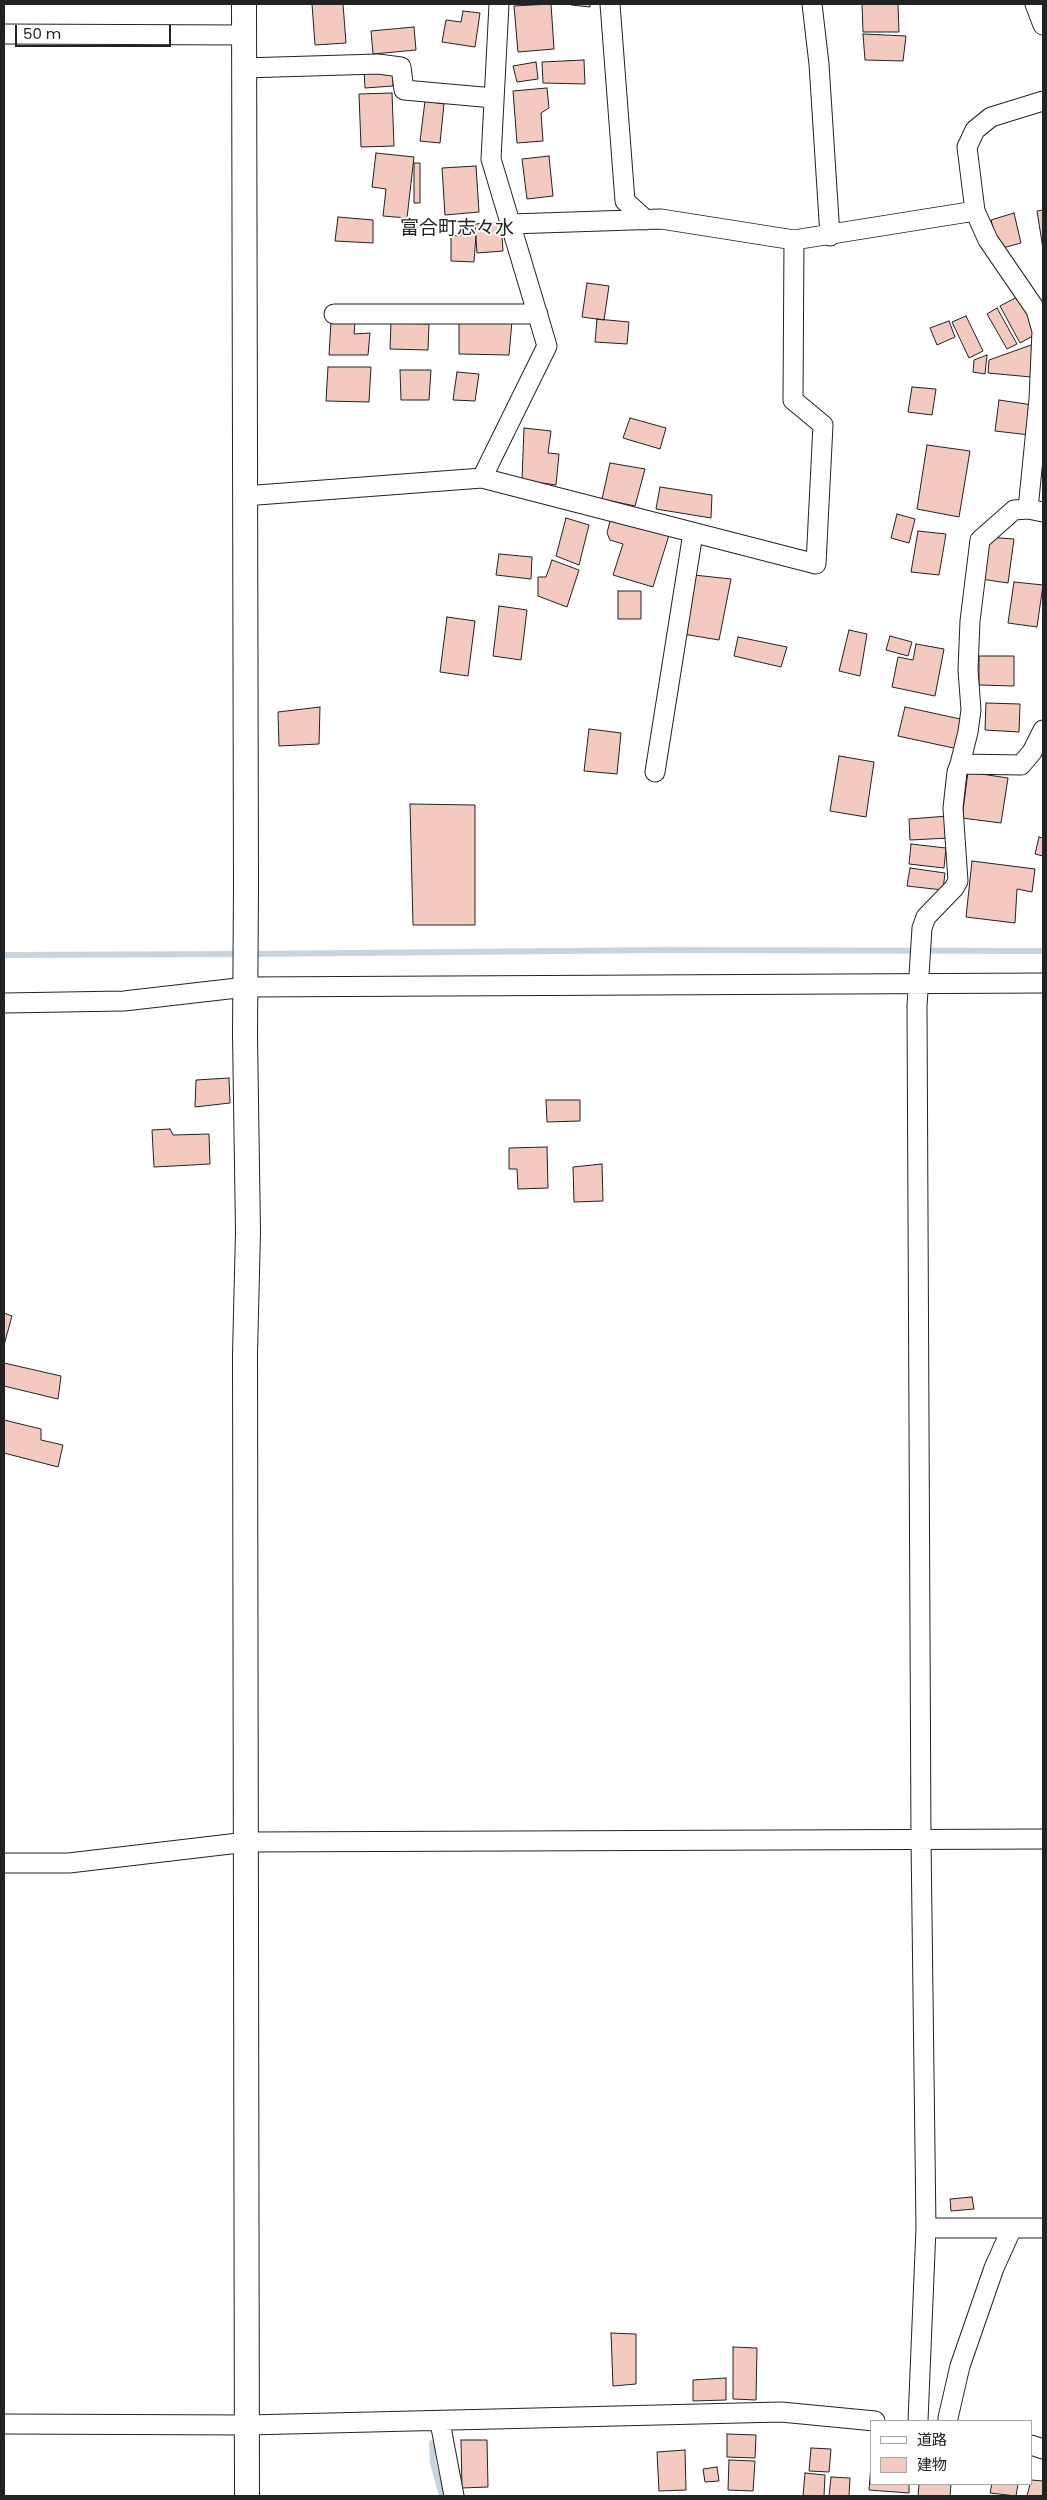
<!DOCTYPE html>
<meta charset="utf-8">
<style>
body{margin:0}
#map{position:relative;width:1047px;height:2500px;overflow:hidden;background:#fff;font-family:Poppins,"Noto Sans JP",sans-serif}
canvas{display:block}
.frame{position:absolute;inset:0;border:5px solid #222;pointer-events:none}
.legend{position:absolute;left:870px;top:2420px;width:162px;height:65px;box-sizing:border-box;background:#fff;border:1px solid #a7a7a7;margin:0;padding:6px 9px;list-style:none;font-size:15px;color:#222}
.legend li{display:flex;align-items:center;gap:10px;height:25px}
.legend b{width:25px;border:1px solid #a7a7a7}
.scale{position:absolute;left:15px;top:25px;width:156px;height:22px;box-sizing:border-box;border:2px solid #222;border-top:0;padding-left:6px;font-size:15px;line-height:18px;white-space:nowrap;color:#222;-webkit-text-stroke:4px #fff;paint-order:stroke}
</style>
<div id="map">
<canvas width="1047" height="2500"></canvas>
<div class="frame"></div>
<ul class="legend">
<li><b style="height:6px;background:#fff"></b>道路</li>
<li><b style="height:14px;background:#f3c9c0"></b>建物</li>
</ul>
<div class="scale">50 m</div>
</div>
<script>
const ctx = document.querySelector('canvas').getContext('2d');
ctx.lineJoin = 'round';
const shape = rows => new Path2D(rows.map(r => 'M' + r).join(''));
function trace(path, color, width, dash) { ctx.strokeStyle = color; ctx.lineWidth = width; ctx.lineCap = dash ? 'butt' : 'round'; ctx.setLineDash(dash || []); ctx.stroke(path); }
function paint(path, color) { ctx.fillStyle = color; ctx.fill(path, 'evenodd'); }
function write(font, color, halo, rows, align = 'center') {
  ctx.font = font + ' Poppins,"Noto Sans JP",sans-serif'; ctx.lineWidth = 4; ctx.setLineDash([]); ctx.textBaseline = 'middle'; ctx.strokeStyle = halo; ctx.fillStyle = color; for (const [text, x, y, turn = 0] of rows) {
    ctx.save(); ctx.translate(x, y); ctx.rotate((+turn || 0) * Math.PI / 180); ctx.textAlign = isNaN(turn) ? turn : align; if (halo) ctx.strokeText(text, 0, 0); ctx.fillText(text, 0, 0); ctx.restore();
  }
}
const stream = shape([
 [250,954,662,950,1043,951],
 [4,955,240,954],
 [432,2443,433,2463,442,2496]
]);
const building = shape([
 [312,4,343,4,346,43,315,45,312,4],
 [551,4,554,49,518,52,514,6,551,4],
 [571,4,590,4,590,7,571,5,571,4],
 [862,4,898,4,899,32,863,32,862,4],
 [463,11,480,13,475,47,442,42,446,20,461,22,463,11],
 [414,27,416,50,373,54,371,31,414,27],
 [863,34,906,36,903,61,865,60,863,34],
 [584,60,585,84,543,83,542,62,584,60],
 [536,62,538,79,517,82,513,66,536,62],
 [393,69,393,86,365,88,364,70,393,69],
 [547,88,549,108,541,113,543,141,517,143,513,91,547,88],
 [392,93,394,146,361,147,359,94,392,93],
 [425,101,444,104,440,143,420,141,425,101],
 [376,153,414,157,407,218,383,216,386,189,372,187,376,153],
 [549,156,553,196,527,199,522,159,549,156],
 [414,163,420,163,420,203,414,203,414,163],
 [476,166,479,212,445,215,442,168,476,166],
 [1043,210,1043,249,1037,211,1043,210],
 [1014,213,1021,243,999,249,991,220,1014,213],
 [338,217,373,220,373,243,335,241,338,217],
 [501,222,503,251,477,253,475,224,501,222],
 [476,235,474,262,451,261,451,236,476,235],
 [587,283,609,286,604,320,582,317,587,283],
 [1021,295,1040,332,1020,343,1000,306,1021,295],
 [997,308,1017,344,1007,349,987,314,997,308],
 [966,316,983,351,969,358,952,322,966,316],
 [597,319,629,322,627,344,595,342,597,319],
 [459,321,512,321,509,355,459,354,459,321],
 [949,321,955,337,937,345,930,328,949,321],
 [331,322,355,322,354,334,370,333,368,355,329,355,331,322],
 [391,323,429,324,428,350,390,349,391,323],
 [1034,344,1031,377,988,373,989,360,1034,344],
 [987,355,985,374,973,372,974,360,987,355],
 [328,367,371,367,369,402,326,401,328,367],
 [400,370,431,370,429,400,401,400,400,370],
 [457,372,479,374,475,401,453,400,457,372],
 [912,387,936,389,932,415,908,412,912,387],
 [999,400,1033,405,1030,435,995,431,999,400],
 [630,418,666,428,660,449,623,438,630,418],
 [524,428,551,431,548,453,559,454,556,485,522,480,524,428],
 [927,445,970,451,959,517,917,509,927,445],
 [610,463,645,469,635,506,602,499,610,463],
 [660,487,712,495,711,518,656,509,660,487],
 [897,514,915,519,909,543,891,538,897,514],
 [611,517,669,535,653,587,613,575,623,544,610,540,607,533,611,517],
 [566,518,589,525,579,565,556,556,566,518],
 [918,531,946,534,939,575,911,572,918,531],
 [987,537,1014,539,1008,583,981,579,987,537],
 [499,554,532,557,531,579,496,575,499,554],
 [552,560,579,570,567,607,538,596,538,577,546,577,552,560],
 [694,575,731,579,719,640,683,634,694,575],
 [1014,582,1043,585,1037,627,1008,623,1014,582],
 [618,591,641,591,641,619,618,619,618,591],
 [499,606,527,610,521,660,493,656,499,606],
 [447,617,475,621,468,676,440,672,447,617],
 [849,630,867,634,860,676,839,671,849,630],
 [890,636,912,642,908,656,886,650,890,636],
 [738,637,787,647,781,667,734,656,738,637],
 [916,644,944,649,935,696,892,687,898,657,913,660,916,644],
 [979,656,1014,656,1014,686,979,685,979,656],
 [986,703,1020,704,1019,732,985,730,986,703],
 [320,707,319,744,279,746,278,712,320,707],
 [905,707,965,720,958,749,898,736,905,707],
 [589,729,621,733,617,774,584,771,589,729],
 [839,756,874,762,866,817,830,811,839,756],
 [968,772,1008,778,1001,823,962,818,968,772],
 [410,804,475,805,475,925,413,925,410,804],
 [948,816,949,838,910,840,909,819,948,816],
 [1039,837,1043,838,1043,856,1035,854,1039,837],
 [911,844,946,848,944,868,909,864,911,844],
 [972,861,1035,869,1032,892,1017,889,1015,923,966,917,972,861],
 [910,868,945,873,943,890,907,886,910,868],
 [229,1078,230,1103,195,1107,196,1080,229,1078],
 [546,1100,580,1100,580,1121,547,1122,546,1100],
 [170,1129,173,1135,209,1134,210,1164,154,1167,152,1130,170,1129],
 [547,1147,548,1188,518,1189,517,1169,509,1169,509,1148,547,1147],
 [602,1164,603,1201,574,1202,573,1167,602,1164],
 [4,1313,12,1316,4,1345,4,1313],
 [4,1363,61,1376,58,1399,4,1386,4,1363],
 [4,1420,41,1429,41,1440,63,1445,58,1467,4,1453,4,1420],
 [972,2197,974,2209,951,2211,950,2199,972,2197],
 [611,2333,636,2334,636,2384,613,2386,611,2333],
 [733,2347,757,2348,756,2400,733,2399,733,2347],
 [726,2378,726,2400,693,2401,693,2380,726,2378],
 [727,2434,756,2435,755,2458,727,2457,727,2434],
 [461,2440,487,2440,488,2487,462,2488,461,2440],
 [811,2448,831,2449,829,2472,809,2471,811,2448],
 [685,2450,686,2490,659,2491,657,2452,685,2450],
 [729,2460,755,2461,753,2491,728,2490,729,2460],
 [871,2465,871,2484,909,2484,909,2493,869,2490,871,2465],
 [717,2467,719,2481,705,2482,703,2469,717,2467],
 [805,2473,825,2475,824,2496,803,2496,805,2473],
 [831,2477,850,2478,849,2496,829,2496,831,2477],
 [1031,2480,1043,2481,1043,2496,1027,2496,1031,2480],
 [919,2484,951,2484,950,2496,918,2496,919,2484],
 [992,2484,1018,2484,1016,2496,990,2493,992,2484]
]);
const minor = shape([
 [610,4,625,201,646,220],
 [812,4,819,64,830,236],
 [1035,4,1043,25],
 [4,34,243,35],
 [243,68,378,64,401,67,404,90,494,98],
 [511,224,661,219,794,240,975,211],
 [334,314,538,314],
 [482,478,547,346,491,159,499,4],
 [244,496,482,478,816,564,823,425,793,400,794,240],
 [1028,509,1039,399,1042,331,1036,310,988,240,975,211,967,147,975,130,991,117,1043,101],
 [960,764,968,732,971,710,968,670,970,621,980,540,1014,510,1028,509,1043,512],
 [655,772,693,533],
 [4,1003,124,1001,246,987,1043,983],
 [4,1863,69,1863,247,1842,1043,1839],
 [926,2228,1012,2228],
 [948,2418,960,2366,994,2268,1012,2228,1043,2228],
 [918,2421,926,2228,921,1839,917,1006,922,928,926,917,954,888,958,881,953,808,957,772,960,764,1021,765,1032,752,1043,730],
 [440,2422,454,2496],
 [4,2424,248,2425,781,2412,875,2421],
 [1031,2445,1043,2449]
]);
const tertiary = shape([
 [244,4,246,885,245,1035,248,1232,245,1354,247,2496]
]);
const quarterNames = [
 ["富合町志々水",457,229]
];
trace(stream, '#c7d3dd', 6);
paint(building, '#f3c9c0');
trace(building, '#222', 1);
trace(minor, '#222', 21);
trace(tertiary, '#222', 26);
trace(minor, '#fff', 19);
trace(tertiary, '#fff', 24);
write('19px', '#222', '#fff', quarterNames);
</script>
